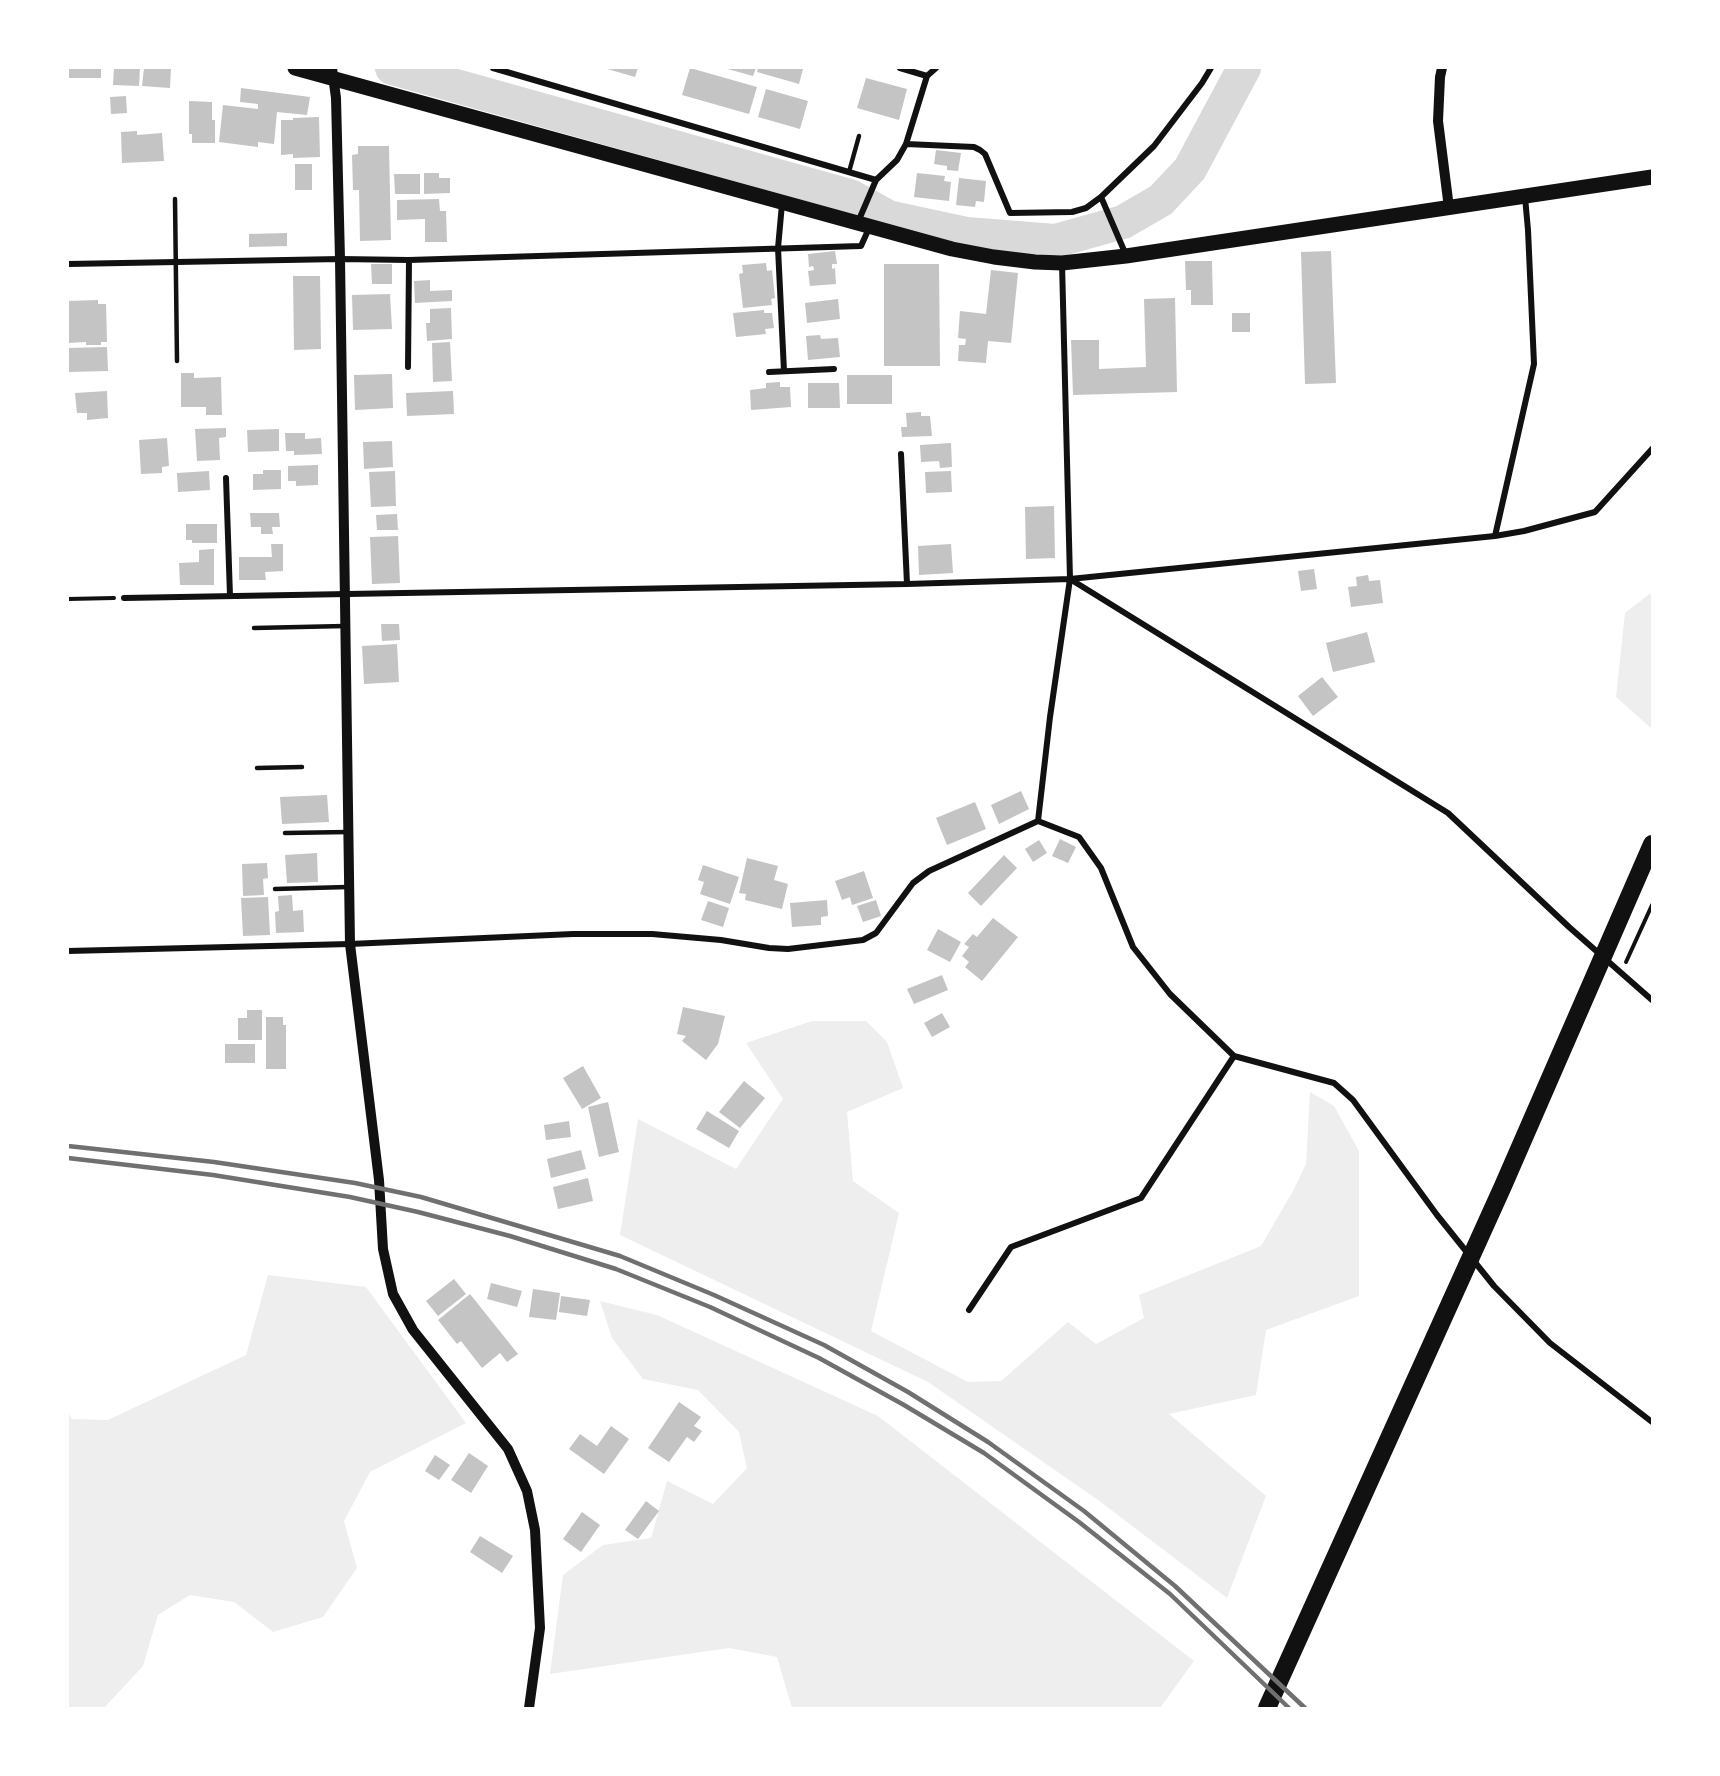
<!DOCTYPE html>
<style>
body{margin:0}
#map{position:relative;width:1720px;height:1776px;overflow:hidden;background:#fff;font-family:Bitter,serif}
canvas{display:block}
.frame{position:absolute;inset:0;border:69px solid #fff;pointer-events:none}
</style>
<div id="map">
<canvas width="1720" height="1776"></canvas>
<div class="frame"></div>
</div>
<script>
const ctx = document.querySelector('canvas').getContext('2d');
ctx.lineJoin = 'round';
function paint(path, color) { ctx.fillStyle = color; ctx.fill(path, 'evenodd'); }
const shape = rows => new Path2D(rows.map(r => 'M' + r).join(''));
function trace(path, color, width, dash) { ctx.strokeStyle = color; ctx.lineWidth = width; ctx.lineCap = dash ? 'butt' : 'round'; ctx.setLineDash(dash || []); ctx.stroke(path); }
const green = shape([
 [1652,592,1652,729,1616,697,1625,613],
 [812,1021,866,1021,887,1042,903,1088,847,1112,853,1181,899,1213,871,1331,968,1382,1001,1381,1068,1322,1096,1344,1144,1318,1139,1295,1261,1246,1293,1191,1306,1164,1310,1092,1334,1106,1359,1151,1359,1296,1266,1330,1256,1395,1169,1414,1266,1496,1227,1598,1098,1500,928,1382,620,1235,638,1119,736,1169,783,1099,746,1043],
 [268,1275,366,1287,466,1423,370,1472,344,1521,357,1568,323,1617,273,1632,234,1602,190,1595,158,1615,143,1666,104,1708,68,1708,68,1412,72,1419,108,1420,246,1355],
 [600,1301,657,1315,878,1416,1194,1661,1160,1708,792,1708,777,1657,729,1648,550,1674,563,1575,603,1545,651,1538,667,1481,713,1504,747,1468,739,1432,698,1390,643,1379,612,1338]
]);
const river = shape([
 [392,68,850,196,888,217,967,234,1055,241,1123,222,1161,200,1190,169,1244,68]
]);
const building = shape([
 [68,68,101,68,101,78,68,78],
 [114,68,140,68,139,86,113,85],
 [144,68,171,68,170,88,142,86],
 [604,68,638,68,635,77],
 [690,68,757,87,749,114,682,95],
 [724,68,756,68,753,76],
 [758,68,799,68,803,69,799,84,757,72],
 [866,78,907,89,899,120,857,108],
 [241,88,310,97,307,115,277,112,274,144,258,142,258,147,219,142,223,105,258,109,258,104,240,102],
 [766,89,808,101,800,129,758,117],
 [126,96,127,113,111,114,110,97],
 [189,101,212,102,212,120,215,120,215,143,192,143,192,134,189,134],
 [319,117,320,157,293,158,293,154,281,155,281,120,293,120,293,118],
 [137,131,137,135,162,133,164,161,122,163,121,132],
 [358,146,389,146,391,240,360,241,359,190,353,190,352,155,358,154],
 [936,150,961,153,958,171,947,170,947,166,934,164],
 [295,164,312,164,312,190,295,190],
 [424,173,439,173,439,178,450,178,450,193,424,194],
 [917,173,945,176,944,181,951,182,949,201,914,197],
 [394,174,420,174,420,194,395,194],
 [959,178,986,181,984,202,976,201,975,207,956,205],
 [439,199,440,211,446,211,447,242,425,242,425,219,397,220,397,200],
 [287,233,287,246,249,247,249,234],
 [835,251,837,264,832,264,832,269,835,268,836,284,810,286,808,271,814,270,813,266,809,267,808,254],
 [1331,251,1336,383,1305,384,1301,252],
 [1185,261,1212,261,1213,305,1191,305,1191,290,1186,290],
 [766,263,767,271,772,270,775,298,771,299,772,305,743,308,739,274,743,273,742,265],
 [371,264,392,264,392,284,372,284],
 [884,264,939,264,940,366,884,366],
 [991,270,1018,273,1011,343,988,341,986,363,958,361,959,345,965,345,966,339,958,338,960,311,986,314],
 [293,276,320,276,321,349,294,350],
 [430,280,430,291,452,290,452,301,415,303,414,281],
 [390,294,392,329,353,330,352,295],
 [1175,298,1177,392,1073,395,1071,340,1099,340,1099,369,1146,367,1144,299],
 [838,299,840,319,807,323,805,303],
 [98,300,98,304,106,304,107,342,101,342,101,345,86,345,86,342,68,343,68,301],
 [451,308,452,339,427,341,426,323,430,323,430,309],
 [764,310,764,313,772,313,774,328,765,329,766,334,736,337,733,313],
 [1232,313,1250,313,1250,332,1232,332],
 [820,335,821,339,838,338,840,357,808,360,806,336],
 [450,342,452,381,433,382,432,343],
 [107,347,108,371,69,372,68,348],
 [181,373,194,373,194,378,221,377,222,415,206,415,206,407,181,407],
 [392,374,393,408,355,410,354,375],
 [847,375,892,375,892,404,847,404],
 [780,382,780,387,790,387,791,407,751,410,750,390,766,388,766,383],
 [808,383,839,383,840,408,808,408],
 [107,391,108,418,87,420,87,413,77,413,75,393],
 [453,391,454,414,407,416,406,393],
 [921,412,921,416,930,416,932,436,902,437,901,427,907,427,906,413],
 [226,428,226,437,219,438,220,460,197,461,195,429],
 [279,429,279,451,248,452,247,430],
 [285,433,305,433,305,439,321,438,322,454,294,455,294,451,286,451],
 [167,438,169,466,162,467,162,473,141,474,139,440],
 [392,441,393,467,364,469,363,442],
 [951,443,952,467,940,468,939,461,921,462,920,445],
 [318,465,318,485,296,486,296,481,288,481,288,466],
 [263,470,281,470,281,489,253,490,253,474,263,474],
 [209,471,210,490,178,492,177,473],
 [395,471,396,506,371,507,369,472],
 [951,471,952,492,926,493,925,472],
 [1054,506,1055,558,1026,559,1025,507],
 [250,513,279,513,280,527,272,527,273,534,261,534,261,527,251,527],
 [397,514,398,530,377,530,376,515],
 [186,524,217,524,217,543,192,543,192,540,186,540],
 [398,536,400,583,372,584,370,537],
 [271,544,283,544,283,571,265,572,266,580,239,580,239,557,272,557],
 [951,544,953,573,919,575,918,546],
 [214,549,214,585,180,585,179,563,199,562,199,550],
 [1314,569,1317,589,1301,591,1298,571],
 [1368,575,1369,581,1380,580,1383,603,1351,607,1348,587,1357,586,1356,577],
 [381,624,399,624,400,640,382,641],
 [1367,632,1375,662,1333,672,1326,643],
 [397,644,399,682,364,684,362,646],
 [1322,677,1338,697,1313,716,1298,696],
 [1021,791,1029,809,999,824,991,805],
 [327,795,329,822,282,824,280,797],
 [975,802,986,829,947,845,936,818],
 [1060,839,1076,847,1068,863,1052,856],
 [1039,840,1047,853,1033,862,1025,849],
 [317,853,318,882,287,883,285,855],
 [1004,855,1017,868,981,906,968,893],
 [747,858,778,866,774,880,788,884,782,909,745,900,746,894,739,893],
 [267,863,268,878,263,879,264,895,243,896,242,864],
 [703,865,739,877,730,904,700,894,704,882,698,880],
 [864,871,873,898,852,905,850,897,842,900,835,881],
 [292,895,293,911,303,910,304,932,276,933,275,912,279,911,278,896],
 [268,897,270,935,243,936,241,898],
 [827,900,828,916,821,917,821,925,792,927,790,903],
 [876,900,881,916,863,922,857,906],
 [708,901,729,908,723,927,701,920],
 [993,918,1018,937,982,981,965,967,969,962,962,956,969,947,964,944,973,934,977,937],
 [938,929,961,942,950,962,927,950],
 [942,975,948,990,914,1004,907,989],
 [683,1007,725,1016,718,1044,706,1060,682,1041,686,1036,677,1034],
 [247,1010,262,1010,262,1040,238,1040,238,1018,247,1018],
 [942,1013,950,1027,932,1037,924,1023],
 [266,1017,283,1017,283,1025,286,1025,286,1069,266,1069],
 [225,1044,255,1044,255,1063,225,1063],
 [583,1066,601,1098,582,1109,563,1078],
 [744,1081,765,1098,740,1128,719,1112],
 [608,1102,619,1152,599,1157,588,1107],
 [707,1111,739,1131,729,1148,696,1129],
 [569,1121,571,1137,546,1140,544,1125],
 [581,1150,586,1169,551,1178,547,1159],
 [588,1178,593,1201,558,1209,553,1187],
 [454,1279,466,1294,438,1316,426,1301],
 [491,1283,522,1291,517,1307,487,1299],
 [533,1289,560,1293,556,1320,529,1317],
 [470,1294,518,1354,507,1362,500,1353,482,1368,461,1341,457,1344,438,1320],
 [561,1296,590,1300,587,1316,559,1312],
 [679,1402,701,1417,694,1426,702,1431,694,1442,687,1437,669,1462,648,1448],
 [611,1426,629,1439,604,1474,569,1449,580,1434,597,1446],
 [469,1453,488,1466,471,1493,451,1480],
 [435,1455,450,1465,439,1480,425,1471],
 [646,1501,659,1511,638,1539,625,1530],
 [582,1512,600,1525,581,1552,563,1539],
 [480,1536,513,1556,502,1573,470,1552]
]);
const path = shape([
 [68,599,114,598],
 [1626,962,1652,905]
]);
const service = shape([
 [849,172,859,136],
 [175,199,177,361],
 [254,628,345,626],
 [257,768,302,767],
 [285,833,348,832],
 [275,889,347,887]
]);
const minor = shape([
 [493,68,876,180],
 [900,68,927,76],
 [906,144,974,147,980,150,985,154,1010,213,1072,212,1086,208,1101,197,1154,146,1202,83,1211,68],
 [1101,197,1126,255],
 [782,204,778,248,784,371],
 [858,222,876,180,897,160,906,144,927,76,936,68],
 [68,264,340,259,409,260,861,246,870,226],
 [408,367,409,260],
 [769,372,834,369],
 [901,454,907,584],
 [226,478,230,596],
 [1495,536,1534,364,1528,230,1525,197],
 [1070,579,1448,813,1569,927,1652,1000],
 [124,598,907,584,1070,579,1495,536,1524,531,1595,512,1652,449],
 [1038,821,1050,717,1070,579,1062,263],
 [68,951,350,944,573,934,652,934,721,940,769,948,788,949,863,940,876,933,913,883,929,871,1038,821,1079,837,1101,868,1133,947,1170,994,1234,1056,1334,1083,1353,1100,1437,1215,1494,1286,1550,1343,1652,1422],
 [969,1310,1011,1247,1141,1198,1234,1056]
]);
const tertiary = shape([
 [332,68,336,98,340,259,350,944,379,1180,383,1249,393,1294,413,1330,508,1449,527,1491,535,1530,540,1628,529,1708],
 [1442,68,1440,77,1438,121,1449,208]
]);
const primary = shape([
 [295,68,952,249,994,257,1035,262,1062,263,1126,256,1652,177]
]);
const motorway = shape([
 [1267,1708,1503,1186,1652,844]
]);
const rail = shape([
 [68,1146,214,1162,355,1183,421,1197,620,1256,714,1295,824,1345,908,1392,988,1442,1084,1511,1175,1586,1305,1708],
 [68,1158,213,1175,350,1197,418,1212,510,1236,616,1269,710,1307,819,1358,904,1405,984,1453,1079,1522,1170,1594,1289,1708]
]);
paint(green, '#eee');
trace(river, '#d9d9d9', 34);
paint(building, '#c4c4c4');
trace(path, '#111', 4);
trace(service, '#111', 4.5);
trace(minor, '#111', 6);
trace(tertiary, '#111', 10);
trace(primary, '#111', 15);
trace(motorway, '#111', 18);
trace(rail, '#707070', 4.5);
</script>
